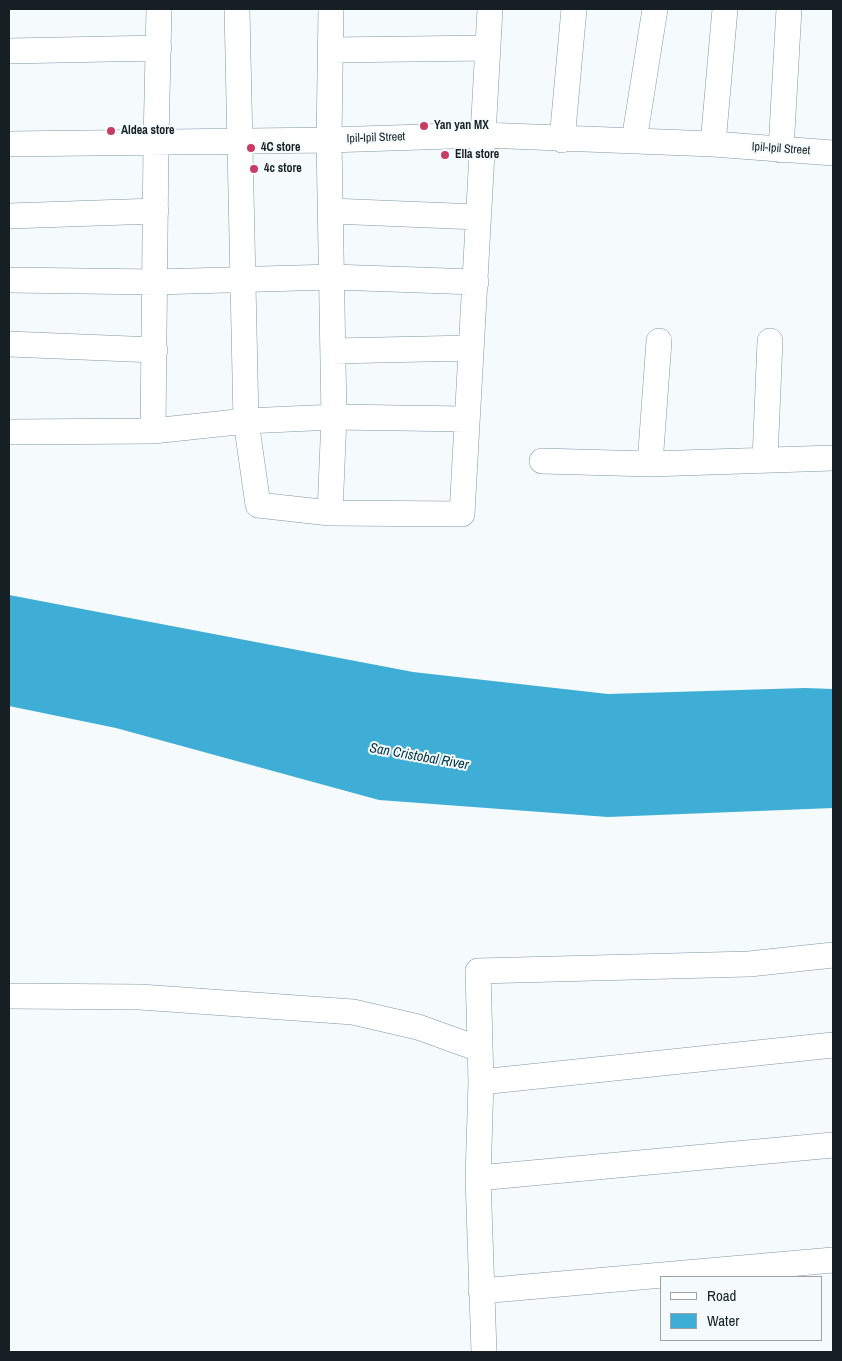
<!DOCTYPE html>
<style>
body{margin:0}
#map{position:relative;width:842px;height:1361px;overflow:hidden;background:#f5fafc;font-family:"Archivo Narrow",sans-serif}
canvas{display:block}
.frame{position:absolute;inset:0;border:10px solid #162024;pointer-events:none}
.legend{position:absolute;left:660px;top:1276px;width:162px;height:65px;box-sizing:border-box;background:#f5fafc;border:1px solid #9ca3a6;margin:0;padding:6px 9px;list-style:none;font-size:15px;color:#162024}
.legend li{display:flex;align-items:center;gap:10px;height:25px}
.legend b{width:25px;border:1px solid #9ca3a6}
</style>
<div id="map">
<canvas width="842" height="1361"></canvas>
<div class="frame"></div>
<ul class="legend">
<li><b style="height:6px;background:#fff"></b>Road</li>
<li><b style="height:14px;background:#3eaed6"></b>Water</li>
</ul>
</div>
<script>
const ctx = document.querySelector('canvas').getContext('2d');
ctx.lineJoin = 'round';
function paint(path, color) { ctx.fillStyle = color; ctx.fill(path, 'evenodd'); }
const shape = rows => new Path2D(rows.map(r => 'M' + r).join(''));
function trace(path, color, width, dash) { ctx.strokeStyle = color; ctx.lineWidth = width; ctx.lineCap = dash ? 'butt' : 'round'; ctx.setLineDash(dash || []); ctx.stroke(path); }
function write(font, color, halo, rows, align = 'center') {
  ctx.font = font + ' "Archivo Narrow",sans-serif'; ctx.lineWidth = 4; ctx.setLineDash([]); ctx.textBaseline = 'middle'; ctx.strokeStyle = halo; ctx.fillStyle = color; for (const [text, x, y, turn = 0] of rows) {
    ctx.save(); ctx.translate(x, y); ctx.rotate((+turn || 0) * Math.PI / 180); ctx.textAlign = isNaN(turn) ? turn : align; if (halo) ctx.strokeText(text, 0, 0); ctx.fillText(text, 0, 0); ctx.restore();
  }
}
const water = shape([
 [9,595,413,672,608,694,805,688,833,689,833,808,608,817,379,800,116,728,9,706]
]);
const minor = shape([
 [237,9,246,421,258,505,330,513,462,514,490,9],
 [332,50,488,48],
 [9,51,159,48],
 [562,140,574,9],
 [634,141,655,9],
 [9,144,329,140,483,135,713,144,833,153],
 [713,144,725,9],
 [781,150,789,9],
 [331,211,478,217],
 [9,216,156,211],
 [9,280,155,282,333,277,476,282],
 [9,344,155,350],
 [334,351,470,348],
 [153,431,156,142,159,9],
 [9,432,153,431,246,421,334,417,466,419],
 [765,460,770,341],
 [542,461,650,464,833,458],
 [650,464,659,341],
 [330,513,334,417,329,140,331,9],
 [9,996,140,997,353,1012,418,1027,479,1049],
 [481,1082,833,1045],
 [478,1178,833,1145],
 [481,1291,833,1260],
 [484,1352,478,1178,481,1082,478,971,749,964,833,955]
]);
const markers = [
 [424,126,5,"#ca3b63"],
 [111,131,5,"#ca3b63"],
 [251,148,5,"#ca3b63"],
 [445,155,5,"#ca3b63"],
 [254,169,5,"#ca3b63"]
];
const poiNames = [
 ["Yan yan MX",434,126],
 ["Aldea store",121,131],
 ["4C store",261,148],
 ["Ella store",455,155],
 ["4c store",264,169]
];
const streetNames = [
 ["Ipil-Ipil Street",376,138,-2],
 ["Ipil-Ipil Street",781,149,4]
];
const waterNames = [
 ["San Cristobal River",419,757,10]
];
paint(water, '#3eaed6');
trace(minor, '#7f98a4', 26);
trace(minor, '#fff', 25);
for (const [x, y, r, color] of markers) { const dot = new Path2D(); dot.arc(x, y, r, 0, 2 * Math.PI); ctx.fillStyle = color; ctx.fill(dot); trace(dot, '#f5fafc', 2); }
write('bold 12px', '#162024', '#f5fafc', poiNames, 'left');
write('12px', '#162024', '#f5fafc', streetNames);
write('italic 14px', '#003444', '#f5fafc', waterNames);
</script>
